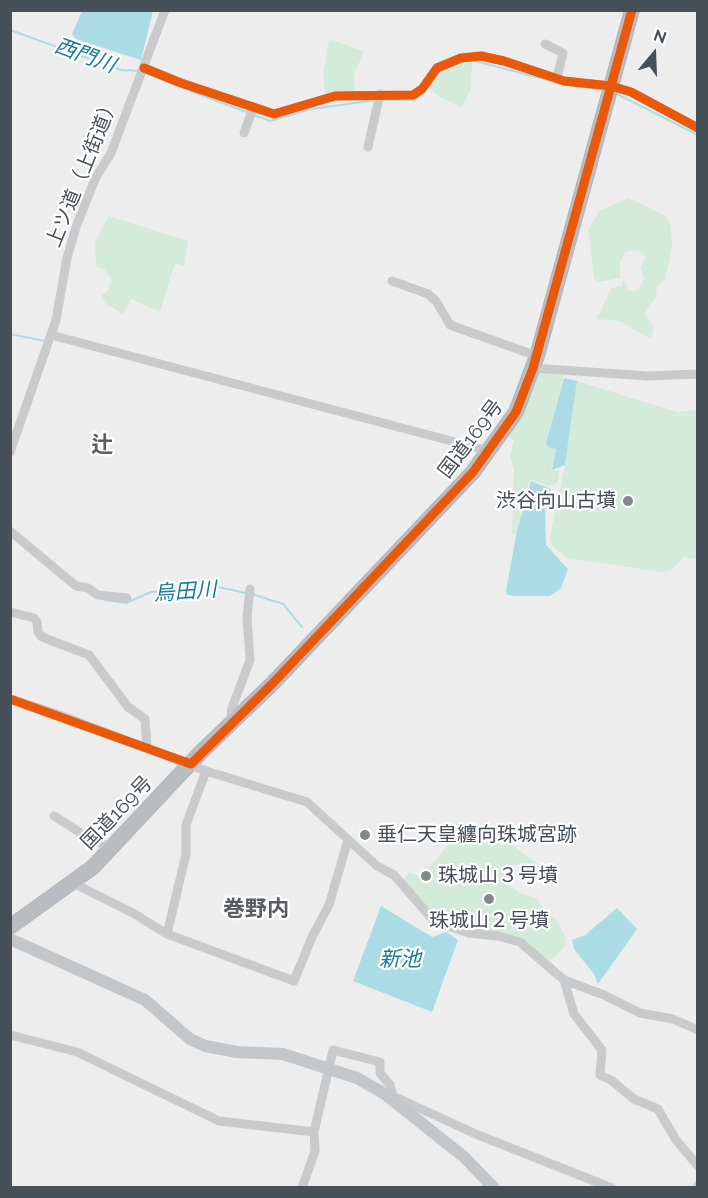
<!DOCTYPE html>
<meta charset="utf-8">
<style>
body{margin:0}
#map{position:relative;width:708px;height:1198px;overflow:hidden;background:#eeeded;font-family:Raleway,sans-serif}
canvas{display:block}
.frame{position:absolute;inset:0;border:12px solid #465058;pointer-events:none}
.north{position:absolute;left:624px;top:24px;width:60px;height:60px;-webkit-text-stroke:4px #fff;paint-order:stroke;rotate:19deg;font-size:16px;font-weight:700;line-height:24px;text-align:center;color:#465058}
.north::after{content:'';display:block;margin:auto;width:21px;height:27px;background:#465058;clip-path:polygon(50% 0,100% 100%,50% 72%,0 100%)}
</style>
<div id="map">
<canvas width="708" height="1198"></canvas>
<div class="frame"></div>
<div class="north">N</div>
</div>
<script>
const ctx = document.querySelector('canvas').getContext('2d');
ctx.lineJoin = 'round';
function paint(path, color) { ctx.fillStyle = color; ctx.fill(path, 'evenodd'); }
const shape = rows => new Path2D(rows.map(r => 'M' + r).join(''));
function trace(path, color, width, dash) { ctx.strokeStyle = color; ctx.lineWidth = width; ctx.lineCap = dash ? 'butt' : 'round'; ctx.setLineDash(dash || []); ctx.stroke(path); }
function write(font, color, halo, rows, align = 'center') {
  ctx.font = font + ' Raleway,"Noto Sans JP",sans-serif'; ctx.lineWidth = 4.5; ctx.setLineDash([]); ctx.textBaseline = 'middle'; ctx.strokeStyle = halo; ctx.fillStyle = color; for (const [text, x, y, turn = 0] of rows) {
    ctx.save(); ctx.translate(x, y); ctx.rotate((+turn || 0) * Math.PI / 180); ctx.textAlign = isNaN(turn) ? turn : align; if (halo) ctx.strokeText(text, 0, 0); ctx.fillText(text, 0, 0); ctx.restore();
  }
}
const green = shape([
 [329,39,364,51,354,75,355,93,326,97,323,76],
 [472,62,471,88,462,107,439,97,428,88,443,69],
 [629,198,666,216,671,226,672,247,665,281,657,286,656,297,645,313,654,328,651,339,619,321,597,319,611,288,622,286,624,279,629,291,638,290,644,278,640,268,646,257,638,250,625,252,620,263,620,278,598,282,594,278,588,229,600,210],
 [109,216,188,241,184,266,175,263,160,312,131,299,123,314,106,304,101,296,108,290,111,279,104,269,96,267,95,241],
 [534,370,564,375,546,443,556,449,551,471,559,470,558,482,549,486,530,479,515,535,512,534,514,471,510,456,514,440,505,436],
 [577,381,677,412,697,410,697,559,683,557,672,570,663,572,567,558,551,545,550,536,565,465],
 [452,840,512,845,546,870,547,873,540,881,518,864,513,865,507,883,520,893,535,898,559,923,566,939,564,947,554,958,546,960,523,940,476,932,439,920,428,911,404,880,409,872,421,877]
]);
const water = shape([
 [82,11,153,11,141,60,76,39,72,34],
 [564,378,577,381,565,465,552,470,556,449,548,447,546,443],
 [531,481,551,489,545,509,546,545,568,569,561,588,550,596,515,596,508,595,506,591,517,530],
 [381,906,432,937,446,932,458,940,432,1012,353,981],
 [617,908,637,929,598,984,594,974,574,949,572,940,585,935]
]);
const stream = shape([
 [10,30,121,70,140,71],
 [475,61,548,80],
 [571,86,600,89],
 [190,91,249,113],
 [615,93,698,135],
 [382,100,415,100,424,91],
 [254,115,270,121,311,109,377,100],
 [10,334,45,341],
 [252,594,283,604,302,627],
 [105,600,126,603,151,592,199,587,218,587,246,593]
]);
const minor = shape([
 [545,44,563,53,557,78],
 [144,68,181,83,274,114,335,96,413,95,422,89,437,68,461,58,481,56,504,61,564,81,611,86,631,92,698,128],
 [244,133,253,108],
 [368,147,380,94],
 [392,281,428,294,436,301,450,325,537,356],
 [51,335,489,451],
 [533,368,648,376,698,374],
 [10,452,56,320,67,258,76,227,95,179,111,153,165,10],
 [10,531,76,586,88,588,98,595,127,598],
 [10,612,34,618,37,622,38,632,42,637,89,655,128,707,145,719,147,748],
 [10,699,57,714,206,771,307,802,377,866,394,875,434,921,469,933,498,936,520,942,564,980,604,995,640,1013,673,1019,698,1030],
 [230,725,232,708,250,660,247,617,250,589],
 [54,816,92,840,112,847],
 [73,883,133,913,167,934,294,981,312,937,329,905,348,840],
 [167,934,186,854,186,825,206,771],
 [564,980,574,1014,602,1050,600,1075,611,1080,634,1099,658,1109,676,1140,698,1166],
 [10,1035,77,1052,219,1121,314,1132],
 [393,1096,478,1135,612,1188],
 [302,1188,315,1151,314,1132,333,1050,380,1062,380,1073,390,1085,393,1096],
 [697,1188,698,1185]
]);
const major = shape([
 [10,939,145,1000,190,1039,205,1046,237,1052,283,1054,357,1078,385,1094,464,1157,494,1188]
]);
const highway = shape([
 [10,927,93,867,200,753,273,683,473,472,516,412,537,356,632,10]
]);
const cycleway = shape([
 [144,68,181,83,274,114,335,96,413,95,422,89,437,68,461,58,481,56,504,61,564,81,611,86,631,92,698,128],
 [10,699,191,764,273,683,473,472,516,412,533,368,632,10]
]);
const markers = [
 [628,501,6,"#81878c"],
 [365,835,6,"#81878c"],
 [426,876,6,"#81878c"],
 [489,899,6,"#81878c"]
];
const streetNames = [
 ["上ツ道（上街道）",83,172,-68],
 ["国道169号",471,439,-53],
 ["国道169号",117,813,-46]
];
const poiNames = [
 ["渋谷向山古墳",616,501,"right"],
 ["垂仁天皇纏向珠城宮跡",377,835],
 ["珠城山３号墳",438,876],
 ["珠城山２号墳",489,921,"center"]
];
const waterNames = [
 ["西門川",85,56,20],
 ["烏田川",185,592,-4],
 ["新池",400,960]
];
const quarterNames = [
 ["辻",102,445],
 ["巻野内",256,909]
];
paint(green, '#d4ebdb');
paint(water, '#abdce6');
trace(stream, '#abdce6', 2);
trace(highway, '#b3b7bc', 16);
trace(minor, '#c8cacc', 9);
trace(major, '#c4c7c9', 12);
trace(highway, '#b9bdc2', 14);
trace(cycleway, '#e8590c', 9);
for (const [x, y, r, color] of markers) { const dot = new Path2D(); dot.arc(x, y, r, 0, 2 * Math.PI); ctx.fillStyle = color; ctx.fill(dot); trace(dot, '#fff', 2); }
write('20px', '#465058', '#fff', streetNames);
write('20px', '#465058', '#fff', poiNames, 'left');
write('italic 21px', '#187c92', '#fff', waterNames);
write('bold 22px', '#5a5d61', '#fff', quarterNames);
</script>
